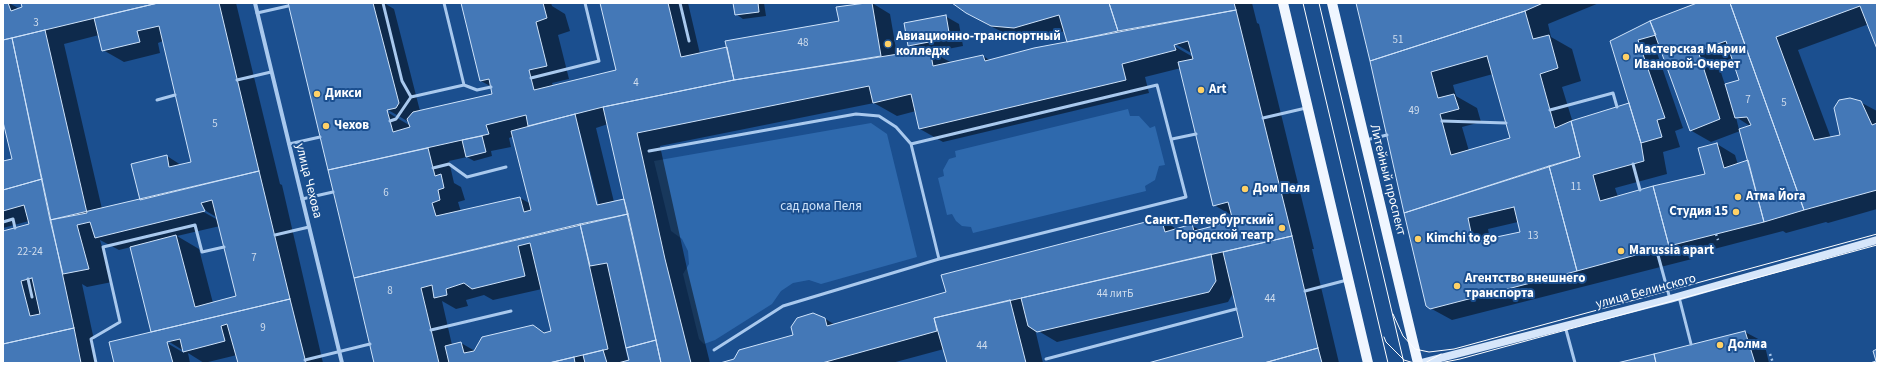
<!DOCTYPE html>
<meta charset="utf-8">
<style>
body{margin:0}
#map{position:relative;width:1880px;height:366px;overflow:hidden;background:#1b4f8f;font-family:"Source Sans 3",sans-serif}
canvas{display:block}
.frame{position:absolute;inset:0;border:4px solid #fff;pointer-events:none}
</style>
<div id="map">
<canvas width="1880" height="366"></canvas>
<div class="frame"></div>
</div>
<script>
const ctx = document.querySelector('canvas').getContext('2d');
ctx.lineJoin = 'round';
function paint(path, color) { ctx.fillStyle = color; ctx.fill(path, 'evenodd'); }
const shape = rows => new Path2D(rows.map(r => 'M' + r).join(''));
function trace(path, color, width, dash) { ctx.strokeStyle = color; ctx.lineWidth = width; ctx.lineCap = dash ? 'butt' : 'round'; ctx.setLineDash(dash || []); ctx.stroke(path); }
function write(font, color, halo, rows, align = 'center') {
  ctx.font = font + ' "Source Sans 3",sans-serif'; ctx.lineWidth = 4; ctx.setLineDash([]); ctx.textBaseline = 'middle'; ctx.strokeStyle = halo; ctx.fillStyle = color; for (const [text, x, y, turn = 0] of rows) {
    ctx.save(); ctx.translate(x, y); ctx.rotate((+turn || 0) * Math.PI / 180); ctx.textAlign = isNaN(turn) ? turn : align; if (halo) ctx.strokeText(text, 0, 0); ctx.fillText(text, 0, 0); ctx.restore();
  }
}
const green = shape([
 [1128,109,1130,116,1139,116,1150,128,1155,126,1165,165,1159,166,1155,180,1145,186,1146,191,973,233,971,227,962,226,956,221,952,214,947,215,938,178,944,176,943,170,949,159,956,157,955,151],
 [871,123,887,134,917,257,821,284,809,280,793,283,781,291,772,304,715,340,704,344,699,339,683,274,689,264,688,251,682,239,671,231,654,161]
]);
const shadow = shape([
 [3,3,9,3,20,9,23,8,22,3,236,3,280,184,282,185,323,363,239,363,237,355,204,363,188,353,190,363,115,363,152,333,131,247,119,250,100,240,112,282,87,287,82,284,94,340,92,341,97,363,3,363,3,232,30,225,29,221,3,228,3,162,13,160,3,118],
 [99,35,103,50,124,62,160,53,158,43,163,41,192,162,181,165,167,156,141,200,102,209,64,44],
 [201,208,218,218,218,220,200,210],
 [220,226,237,297,213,303,199,249,177,236],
 [168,341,184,351,184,353,167,343],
 [289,3,384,3,394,9,420,111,494,95,492,87,481,81,462,3,551,3,552,6,565,14,570,31,558,35,569,79,552,83,553,86,617,71,601,3,688,3,700,54,840,22,872,3,890,14,897,55,920,52,909,46,945,16,959,24,963,46,932,52,952,63,983,56,991,61,1068,42,1065,31,1035,39,1013,37,988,25,953,3,1252,3,1257,23,1259,24,1314,249,1312,249,1339,363,1152,363,1244,338,1233,293,1228,302,1057,342,1035,329,1043,363,948,363,944,349,892,363,724,363,794,336,824,318,835,325,947,293,1161,219,1178,230,1192,226,1200,230,1234,222,1233,216,1214,205,1181,68,1145,77,1149,93,943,142,920,129,916,111,897,116,874,103,660,146,688,273,710,363,375,363],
 [1170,41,1193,54,1193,57,1169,43],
 [383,107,409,122,409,125,382,109],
 [608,124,626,199,614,202,596,128],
 [578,132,580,132,600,210,598,210],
 [514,136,531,204,520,198,461,212,458,202,465,200,461,187,454,183,449,161,467,157,474,161,492,156,491,151,511,147,509,138],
 [542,289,553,332,546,333,533,326,475,351,461,343,452,345,442,301,456,309,468,306,466,300,484,295,493,300],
 [619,318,621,318,630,361,628,361],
 [734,3,764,3,766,16,743,19,736,14],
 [1357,3,1599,3,1548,24,1551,37,1572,49,1581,81,1562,87,1573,123,1631,104,1612,41,1699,3,1877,3,1877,46,1869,24,1798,50,1831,138,1841,135,1860,102,1877,111,1877,209,1828,223,1826,222,1786,233,1783,231,1691,255,1692,259,1452,320,1430,308],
 [1661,48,1690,130,1711,142,1740,131,1749,161,1738,165,1735,155,1717,144,1706,175,1618,197,1615,188,1667,174,1663,152,1680,147,1675,131,1683,128,1656,50],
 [1733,58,1740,80,1725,85,1718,63],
 [1493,74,1512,139,1469,151,1462,127,1481,122,1477,108,1456,96,1453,85],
 [1736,117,1750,126,1739,130],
 [1518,222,1521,233,1490,240,1488,229],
 [1745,332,1764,342,1769,363,1620,363]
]);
const building = shape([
 [3,3,8,3,11,11,22,7,21,3,158,3,3,40,3,3],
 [158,3,219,3,259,171,140,200,131,164,167,155,169,167,191,162,159,26,137,31,140,42,102,51,94,18,158,3],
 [288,3,373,3,399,103,396,108,387,110,393,132,410,127,407,119,413,112,492,94,489,79,480,81,461,3,543,3,547,18,536,22,547,66,529,70,534,90,616,70,600,3,668,3,681,57,727,47,734,80,603,107,528,126,526,115,486,125,489,134,328,170,288,3],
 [733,3,758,3,759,12,735,15,733,3],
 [866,3,872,3,881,56,734,80,725,41,839,21,836,7,866,3],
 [952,3,1109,3,1118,31,1067,42,1059,15,1014,28,991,26,966,13,952,3],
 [1109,3,1234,3,1236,10,1118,31,1109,3],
 [1356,3,1543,3,1525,11,1370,61,1356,3],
 [1697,3,1730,3,1804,210,1764,222,1739,129,1751,125,1747,117,1735,118,1725,84,1739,80,1726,41,1698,51,1720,119,1690,131,1650,21,1697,3],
 [1730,3,1877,3,1877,49,1860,6,1776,37,1814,140,1840,135,1834,108,1839,100,1850,98,1861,101,1872,125,1877,123,1877,190,1804,210,1730,3],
 [1236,10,1292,236,934,318,937,331,822,363,720,363,734,359,739,350,793,335,791,327,797,318,813,313,825,318,827,326,946,292,941,275,1161,218,1165,232,1192,224,1194,231,1233,221,1228,202,1213,206,1178,62,1193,59,1188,41,1174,45,1176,50,1122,64,1126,80,919,129,911,94,873,103,869,86,637,133,665,259,691,363,661,363,603,107,734,80,930,49,933,66,983,55,985,61,1034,48,1236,10],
 [1525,11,1533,39,1549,35,1558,68,1540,74,1555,128,1571,121,1580,157,1404,213,1370,61,1525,11],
 [1487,56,1510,138,1451,155,1440,114,1459,109,1454,94,1438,98,1431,72,1487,56],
 [946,15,950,38,908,46,904,23,946,15],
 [1650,21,1656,35,1638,40,1665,118,1657,120,1662,137,1641,143,1610,41,1650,21],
 [45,30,87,213,50,220,12,38,45,30],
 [12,38,42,179,3,190,3,161,12,159,3,122,3,40,12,38],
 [1629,103,1641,143,1644,161,1593,175,1600,201,1653,186,1669,246,1577,271,1549,166,1580,157,1571,121,1629,103],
 [575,114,597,205,624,199,628,214,354,278,328,170,428,148,435,176,441,174,444,188,438,190,440,200,432,203,436,216,520,197,524,212,531,210,511,131,575,114],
 [482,136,486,152,466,157,462,140,482,136],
 [1717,143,1724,168,1748,160,1764,222,1669,246,1653,186,1705,174,1698,148,1717,143],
 [1549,166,1577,271,1430,309,1426,306,1404,213,1549,166],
 [1514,207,1520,232,1473,242,1468,218,1514,207],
 [259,171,290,299,151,332,130,247,176,235,195,307,236,296,212,200,201,203,205,211,95,238,90,222,77,225,89,269,63,274,50,220,259,171],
 [42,179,74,328,3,344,3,231,29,224,24,205,3,211,3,190,42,179],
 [32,278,40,314,30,316,21,281,32,278],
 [628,214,656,340,626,348,607,263,590,266,580,224,628,214],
 [580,224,608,349,549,363,449,363,445,346,461,342,464,353,474,351,482,337,533,325,544,333,551,331,530,243,518,246,525,276,472,289,464,283,446,289,447,295,434,298,432,285,421,288,439,363,374,363,354,278,580,224],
 [1292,236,1318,348,1264,363,1148,363,1243,337,1223,252,1292,236],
 [1211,254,1216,281,1209,292,1037,332,1028,326,1021,298,1211,254],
 [290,299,306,363,238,363,227,324,221,326,225,341,183,352,180,339,167,342,173,363,114,363,109,342,290,299],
 [1010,300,1026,363,947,363,934,318,1010,300],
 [74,328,81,363,3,363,3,344,74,328],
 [1745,331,1755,363,1656,363,1654,354,1745,331],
 [656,340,661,363,618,363,629,360,626,348,656,340],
 [1318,348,1322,363,1264,363,1318,348],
 [1877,349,1877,363,1870,363,1876,361,1873,351,1877,349],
 [603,350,607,363,585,363,583,355,603,350],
 [1654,354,1656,363,1617,363,1654,354],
 [574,357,575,363,549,363,574,357]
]);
const path = shape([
 [1716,234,1718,240],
 [1770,354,1773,363]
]);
const service = shape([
 [383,3,402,81,411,97],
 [444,3,464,85],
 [680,3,689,41],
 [257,13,288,6],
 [531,78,599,61,585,3],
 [237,80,271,72],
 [1157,85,1186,197,939,259,911,144,1157,85],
 [157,100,175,95],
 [1550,110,1613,93,1617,107],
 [1263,118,1306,108],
 [390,121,396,119,411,97,464,85,477,90,491,87],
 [1442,121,1506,123],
 [1172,139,1196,134],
 [1366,140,1387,135],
 [289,144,320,137],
 [649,151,856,114,879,116,896,127,911,144],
 [1633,164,1640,190],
 [433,168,449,164,467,177,506,167],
 [302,199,333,192],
 [3,222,13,219,15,228],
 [275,235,309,227],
 [1656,248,1670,299],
 [28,279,32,297],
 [1305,291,1347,280],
 [1679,297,1691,344],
 [1565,326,1575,363],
 [431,330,511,311],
 [714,350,783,306,939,259],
 [1046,359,1236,309],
 [305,360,370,344],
 [96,363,91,339,120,322,103,247,195,225,202,252,224,247]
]);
const minor = shape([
 [255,3,342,363]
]);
const secondary = shape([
 [1421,363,1670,299,1877,240]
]);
const primary = shape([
 [1283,3,1368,363],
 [1332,3,1418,363]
]);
const tram = shape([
 [1303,3,1388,363],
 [1319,3,1404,363],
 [1393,314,1403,336,1415,349,1429,352,1454,349,1877,234],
 [1384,337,1386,342,1404,360,1414,363],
 [1425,363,1441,354],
 [1440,363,1460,359,1877,245]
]);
const markers = [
 [888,44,4,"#ffd166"],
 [1626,57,4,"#ffd166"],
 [1201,90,4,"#ffd166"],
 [317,94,4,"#ffd166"],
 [326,126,4,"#ffd166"],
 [1245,189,4,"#ffd166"],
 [1738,197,4,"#ffd166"],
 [1736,212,4,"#ffd166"],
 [1282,228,4,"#ffd166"],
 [1418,239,4,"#ffd166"],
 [1621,251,4,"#ffd166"],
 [1457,286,4,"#ffd166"],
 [1720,345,4,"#ffd166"]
];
const numberNames = [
 ["3",36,24],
 ["51",1398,41],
 ["48",803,44],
 ["4",636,84],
 ["7",1748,101],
 ["5",1784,104],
 ["49",1414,112],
 ["5",215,125],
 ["11",1576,188],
 ["6",386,194],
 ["13",1533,237],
 ["22-24",30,253],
 ["7",254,259],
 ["8",390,292],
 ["44 литБ",1115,295],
 ["44",1270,300],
 ["9",263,329],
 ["44",982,347]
];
const poiNames = [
 ["Авиационно-транспортный",896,37],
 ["колледж",896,52],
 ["Мастерская Марии",1634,50],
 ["Ивановой-Очерет",1634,65],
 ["Art",1209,90],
 ["Дикси",325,94],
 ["Чехов",334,126],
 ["Дом Пеля",1253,189],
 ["Атма Йога",1746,197],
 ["Студия 15",1728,212,"right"],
 ["Санкт-Петербургский",1274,221,"right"],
 ["Городской театр",1274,236,"right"],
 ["Kimchi to go",1426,239],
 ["Marussia apart",1629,251],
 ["Агентство внешнего",1465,279],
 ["транспорта",1465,294],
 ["Долма",1728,345]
];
const streetNames = [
 ["Литейный проспект",1387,180,76],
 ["улица Чехова",308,181,76],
 ["улица Белинского",1646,292,-15]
];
const parkNames = [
 ["сад дома Пеля",821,207]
];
paint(green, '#2e69ad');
paint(shadow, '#0007');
paint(building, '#4478b7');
trace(building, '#cfe3fa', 1);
trace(path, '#a9c9ee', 2.5, [2, 3]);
trace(service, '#a9c9ee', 3);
trace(minor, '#a9c9ee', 4);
trace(secondary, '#d6e6fa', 8);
trace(primary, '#f0f6ff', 10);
trace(tram, '#fff', 1);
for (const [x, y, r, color] of markers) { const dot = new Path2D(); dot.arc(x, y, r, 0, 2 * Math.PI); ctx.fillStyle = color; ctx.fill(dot); trace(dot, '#1b4f8f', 1.5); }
write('11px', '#d0dded', null, numberNames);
write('bold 13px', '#fff', '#1b4f8f', poiNames, 'left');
write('13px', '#fff', '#1b4f8f', streetNames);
write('13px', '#cfe3fa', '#1b4f8f', parkNames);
</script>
